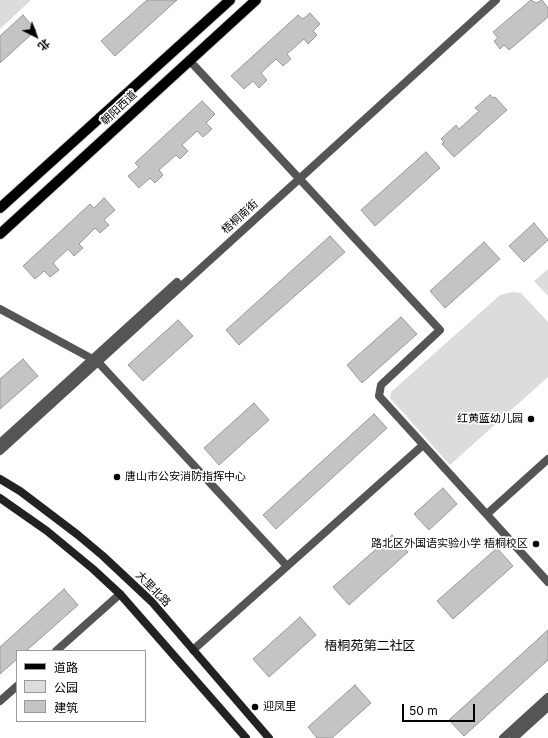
<!DOCTYPE html>
<meta charset="utf-8">
<style>
body{margin:0}
#map{position:relative;width:548px;height:738px;overflow:hidden;background:#fff;font-family:Inter,"Noto Sans SC",sans-serif}
canvas{display:block}
.legend{position:absolute;left:16px;top:650px;width:130px;height:72px;box-sizing:border-box;background:#fff;border:1px solid #999;margin:0;padding:5px 7px;list-style:none;font-size:12px;color:#000}
.legend li{display:flex;align-items:center;gap:8px;height:20px}
.legend b{width:20px;border:1px solid #999}
.north{position:absolute;left:16px;top:16px;width:40px;height:40px;-webkit-text-stroke:3px #fff;paint-order:stroke;rotate:138deg;font-size:11px;font-weight:700;line-height:16px;text-align:center;color:#000}
.north::after{content:'';display:block;margin:auto;width:14px;height:18px;background:#000;clip-path:polygon(50% 0,100% 100%,50% 72%,0 100%)}
.scale{position:absolute;left:402px;top:704px;width:73px;height:18px;box-sizing:border-box;border:2px solid #000;border-top:0;padding-left:5px;font-size:12px;line-height:14px;white-space:nowrap;color:#000;-webkit-text-stroke:3px #fff;paint-order:stroke}
</style>
<div id="map">
<canvas width="548" height="738"></canvas>
<ul class="legend">
<li><b style="height:5px;background:#000"></b>道路</li>
<li><b style="height:11px;background:#dcdcdc"></b>公园</li>
<li><b style="height:11px;background:#c4c4c4"></b>建筑</li>
</ul>
<div class="north">北</div>
<div class="scale">50 m</div>
</div>
<script>
const ctx = document.querySelector('canvas').getContext('2d');
ctx.lineJoin = 'round';
function paint(path, color) { ctx.fillStyle = color; ctx.fill(path, 'evenodd'); }
const shape = rows => new Path2D(rows.map(r => 'M' + r).join(''));
function trace(path, color, width, dash) { ctx.strokeStyle = color; ctx.lineWidth = width; ctx.lineCap = dash ? 'butt' : 'round'; ctx.setLineDash(dash || []); ctx.stroke(path); }
function write(font, color, halo, rows, align = 'center') {
  ctx.font = font + ' Inter,"Noto Sans SC",sans-serif'; ctx.lineWidth = 3.5; ctx.setLineDash([]); ctx.textBaseline = 'middle'; ctx.strokeStyle = halo; ctx.fillStyle = color; for (const [text, x, y, turn = 0] of rows) {
    ctx.save(); ctx.translate(x, y); ctx.rotate((+turn || 0) * Math.PI / 180); ctx.textAlign = isNaN(turn) ? turn : align; if (halo) ctx.strokeText(text, 0, 0); ctx.fillText(text, 0, 0); ctx.restore();
  }
}
const green = shape([
 [0,0,31,0,0,29],
 [548,269,548,296,534,281],
 [512,292,521,293,548,322,548,377,450,465,390,398,391,392,500,295]
]);
const building = shape([
 [147,0,177,0,115,56,101,41,147,0],
 [531,0,536,3,542,0,548,8,548,17,509,50,504,45,500,49,494,41,498,38,493,32,531,0],
 [310,13,320,24,313,31,317,35,308,44,304,39,287,54,291,59,283,66,276,59,261,73,267,80,259,88,253,81,244,89,231,76,298,15,303,19,310,13],
 [23,15,36,30,0,63,0,36,23,15],
 [490,95,493,98,495,97,507,110,454,157,442,144,444,142,441,139,456,125,459,129,479,111,475,108,490,95],
 [202,101,215,114,206,123,212,129,203,137,197,131,182,145,188,151,180,159,176,155,159,170,163,175,155,183,150,178,139,188,128,176,139,167,135,163,202,101],
 [426,152,440,168,375,226,361,210,426,152],
 [104,198,115,210,104,220,109,225,100,233,95,228,79,244,83,248,74,256,68,249,53,263,59,270,50,277,44,271,35,279,23,266,90,204,94,208,104,198],
 [534,223,548,240,524,262,509,246,534,223],
 [330,236,345,252,239,345,226,330,330,236],
 [484,242,500,259,445,308,430,291,484,242],
 [401,317,417,334,362,383,347,365,401,317],
 [178,320,193,336,143,381,128,365,178,320],
 [23,359,38,376,0,409,0,379,23,359],
 [254,403,269,420,219,465,204,448,254,403],
 [374,414,387,428,276,529,263,515,374,414],
 [443,488,457,504,429,530,414,514,443,488],
 [392,535,408,552,349,605,333,587,392,535],
 [497,548,513,566,453,619,437,601,497,548],
 [64,589,78,605,26,651,17,651,17,659,0,674,0,647,64,589],
 [300,617,316,635,269,677,253,659,300,617],
 [548,630,548,660,464,736,449,720,548,630],
 [355,685,371,703,332,738,317,738,308,727,355,685]
]);
const minor = shape([
 [189,60,440,330,381,385,379,396,548,582],
 [0,309,98,362,287,566],
 [0,443,177,282],
 [0,451,496,0],
 [487,514,548,459],
 [193,650,422,446],
 [56,651,120,594],
 [0,701,17,686],
 [503,738,548,697],
 [514,738,548,707]
]);
const secondary = shape([
 [0,479,20,491,78,535,103,556,152,602,269,738],
 [0,498,47,531,93,569,120,594,246,738]
]);
const primary = shape([
 [0,208,230,0],
 [0,234,256,0]
]);
const markers = [
 [531,419,4,"#000"],
 [117,477,4,"#000"],
 [536,544,4,"#000"],
 [255,707,4,"#000"]
];
const streetNames = [
 ["朝阳西道",119,108,-43],
 ["梧桐南街",240,217,-42],
 ["大里北路",153,589,46]
];
const poiNames = [
 ["红黄蓝幼儿园",523,419],
 ["唐山市公安消防指挥中心",125,477,"left"],
 ["路北区外国语实验小学 梧桐校区",528,544],
 ["迎凤里",263,707,"left"]
];
const quarterNames = [
 ["梧桐苑第二社区",370,646]
];
paint(green, '#dcdcdc');
paint(building, '#c4c4c4');
trace(building, '#999', 1);
trace(primary, '#dbdbdb', 12);
trace(minor, '#555', 8);
trace(secondary, '#222', 8);
trace(primary, '#000', 10);
for (const [x, y, r, color] of markers) { const dot = new Path2D(); dot.arc(x, y, r, 0, 2 * Math.PI); ctx.fillStyle = color; ctx.fill(dot); trace(dot, '#fff', 1.5); }
write('11px', '#000', '#fff', streetNames);
write('11px', '#000', '#fff', poiNames, 'right');
write('13px', '#000', '#fff', quarterNames);
</script>
